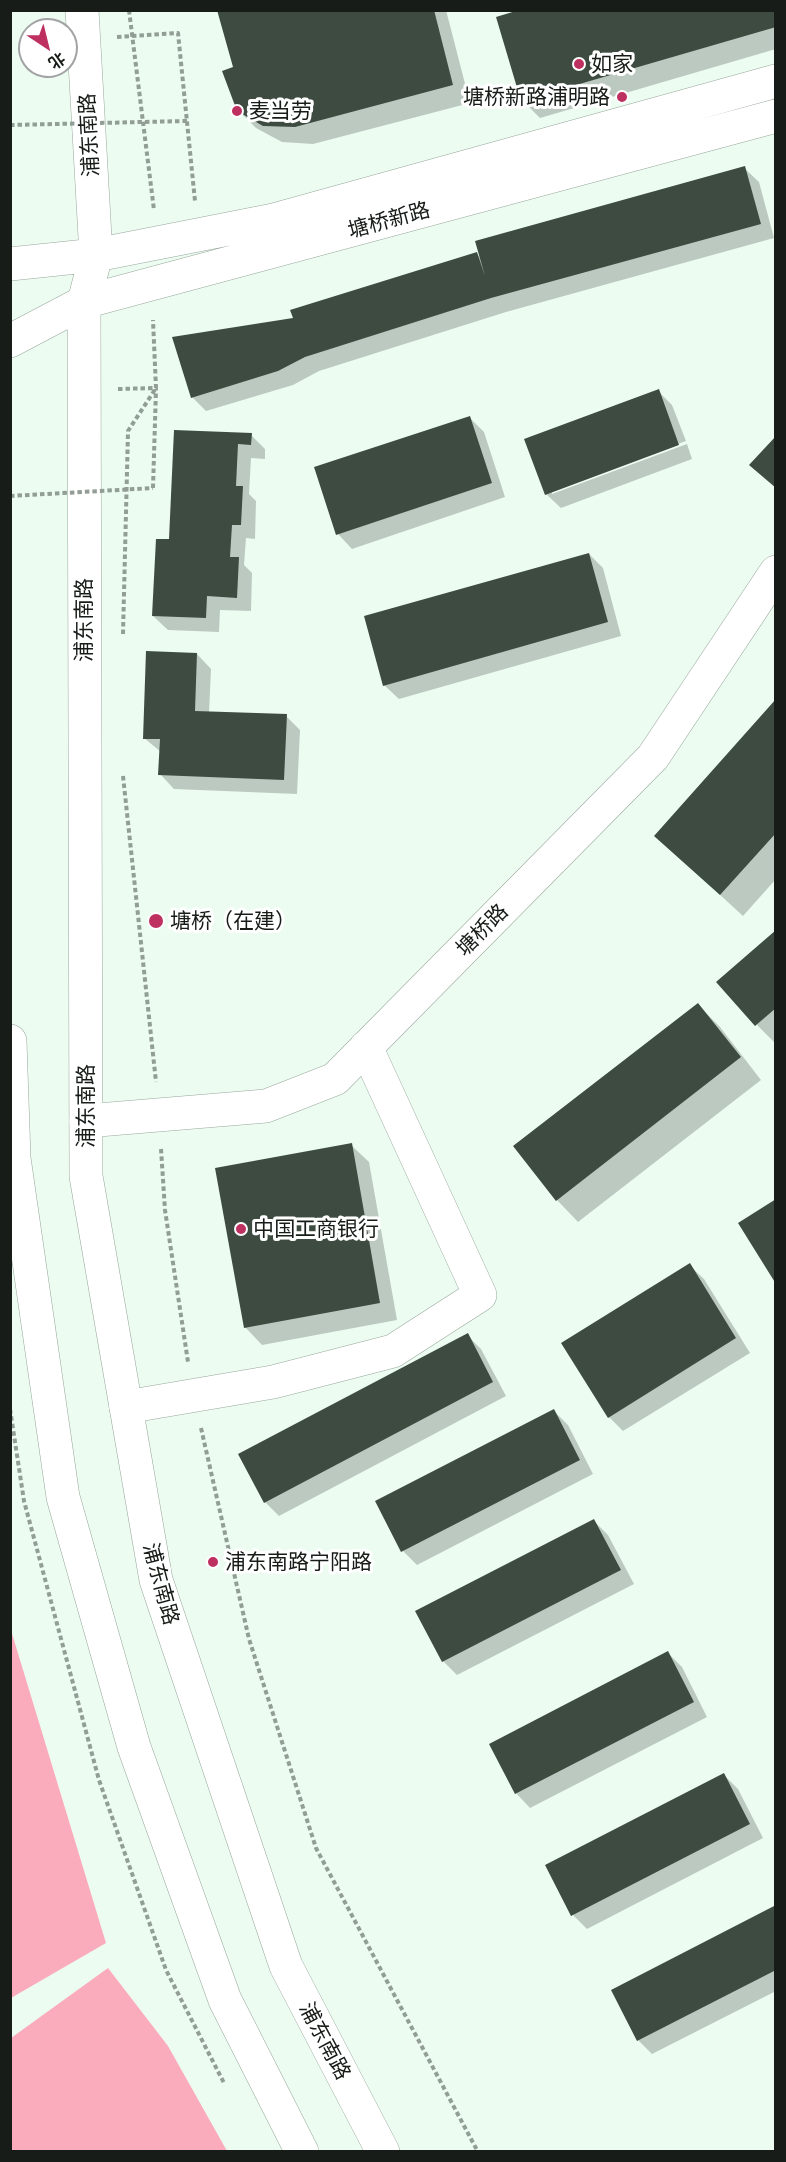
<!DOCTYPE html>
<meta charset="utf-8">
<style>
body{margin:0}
#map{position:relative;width:786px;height:2162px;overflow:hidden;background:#ecfcf1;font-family:Barlow,"Noto Sans SC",sans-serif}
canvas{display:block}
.frame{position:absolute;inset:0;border:12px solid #171c18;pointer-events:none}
.north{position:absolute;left:18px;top:18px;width:60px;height:60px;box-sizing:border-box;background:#fff;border:2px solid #a2a4a3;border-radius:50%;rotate:145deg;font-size:16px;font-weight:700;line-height:24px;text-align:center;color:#171c18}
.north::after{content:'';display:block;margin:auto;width:21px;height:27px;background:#be305f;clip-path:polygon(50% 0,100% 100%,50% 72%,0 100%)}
</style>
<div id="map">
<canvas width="786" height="2162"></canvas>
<div class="frame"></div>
<div class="north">北</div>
</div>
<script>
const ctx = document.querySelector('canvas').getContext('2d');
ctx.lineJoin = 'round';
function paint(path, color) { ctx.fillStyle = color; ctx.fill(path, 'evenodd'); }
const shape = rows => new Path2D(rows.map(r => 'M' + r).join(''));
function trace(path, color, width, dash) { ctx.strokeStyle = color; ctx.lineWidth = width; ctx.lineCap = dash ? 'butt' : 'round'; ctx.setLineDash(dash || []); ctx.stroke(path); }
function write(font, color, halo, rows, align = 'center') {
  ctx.font = font + ' Barlow,"Noto Sans SC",sans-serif'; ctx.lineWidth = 6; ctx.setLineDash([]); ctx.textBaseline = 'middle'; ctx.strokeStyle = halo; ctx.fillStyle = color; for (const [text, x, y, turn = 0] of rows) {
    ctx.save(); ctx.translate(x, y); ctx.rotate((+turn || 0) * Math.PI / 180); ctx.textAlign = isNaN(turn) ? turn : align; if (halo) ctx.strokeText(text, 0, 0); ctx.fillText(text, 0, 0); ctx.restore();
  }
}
const green = shape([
 [10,1627,106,1943,11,1998,10,1998],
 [108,1968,168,2046,227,2151,11,2151,11,2038]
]);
const shadow = shape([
 [218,10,446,10,470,103,313,144,282,142,256,128,238,110,234,68],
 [776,10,776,49,540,118,522,100],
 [744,168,759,182,774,238,506,312,319,371,293,385,206,411,192,397,295,320,477,254,482,259],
 [658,391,672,405,686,441,552,491,552,494,687,444,692,459,561,508,546,494],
 [469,417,484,432,505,497,352,549,338,534,316,468],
 [175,432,251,435,265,449,265,459,251,458,249,494,256,501,255,539,246,538,244,565,252,573,251,611,220,610,219,632,168,630,153,616,170,541],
 [589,554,603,568,621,636,399,699,384,685],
 [197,654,211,669,209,713,286,716,300,730,297,794,174,789,160,774,161,752,144,738],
 [776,701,776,879,743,916,656,836],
 [776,931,776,1044,757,1025],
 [698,1005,720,1027,761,1080,578,1222,557,1200],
 [351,1145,369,1162,397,1320,262,1345,245,1327],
 [689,1265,704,1279,750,1353,623,1431,609,1417],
 [467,1335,481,1349,506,1396,279,1516,265,1502],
 [554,1411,568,1425,593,1474,417,1565,403,1551],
 [594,1521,608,1535,634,1584,457,1675,443,1661],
 [668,1653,682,1667,707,1717,530,1808,516,1793,491,1744],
 [724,1775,738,1789,763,1838,587,1929,573,1915],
 [776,1907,776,1991,652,2054,638,2040]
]);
const building = shape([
 [217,10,434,10,453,85,295,127,263,126,237,111,222,71,233,67],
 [519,10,776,10,776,27,521,101,496,17],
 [745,166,761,224,491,298,305,357,278,371,191,398,172,337,293,318,290,310,477,252,485,276,475,241],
 [659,389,679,445,545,495,524,439],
 [470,416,492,483,336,535,314,467],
 [174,430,252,433,251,445,238,444,236,486,243,486,241,525,232,525,230,557,239,557,237,598,207,596,206,618,152,616,156,539,169,539],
 [776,436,776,488,749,465],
 [589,553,608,622,383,686,364,616],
 [146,651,197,653,195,711,287,714,284,780,158,775,160,739,143,739],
 [776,699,776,833,720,895,654,836],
 [776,930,776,1008,755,1026,716,982],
 [698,1003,741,1057,556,1201,513,1146],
 [352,1143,380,1303,244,1328,215,1168],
 [776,1199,776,1284,738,1223],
 [690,1263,736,1338,608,1418,561,1343],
 [468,1333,493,1382,264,1503,238,1454],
 [554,1409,580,1460,401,1552,375,1501],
 [594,1519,621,1570,442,1662,415,1611],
 [668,1651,694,1702,515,1794,489,1744],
 [724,1773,750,1824,571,1916,545,1865],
 [776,1905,776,1970,637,2041,611,1990]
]);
const path = shape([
 [129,10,154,210],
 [117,37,178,33,195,201],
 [118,389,156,388,153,320],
 [153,488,156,389],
 [123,634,128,431,156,388],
 [123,776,156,1082],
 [161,1149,165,1210,188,1362],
 [10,1409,24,1501,99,1780,166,1970,224,2083],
 [201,1428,249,1639,316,1848,478,2152]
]);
const minor = shape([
 [86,1121,266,1106,335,1079,653,757,776,572],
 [126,1407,273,1382,393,1351,480,1295,366,1047]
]);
const major = shape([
 [82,10,96,255,84,302,86,1176,156,1580,286,1966,383,2152],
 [10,264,96,255,274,220,776,81],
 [10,341,84,302,776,116],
 [10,1041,14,1158,63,1497,134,1747,225,2000,302,2152]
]);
const pathBridge = shape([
 [10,125,187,121],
 [10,496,153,488]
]);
const markers = [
 [579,64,6,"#be305f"],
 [622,97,6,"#be305f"],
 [237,111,6,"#be305f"],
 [156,921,8,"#be305f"],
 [241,1229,6,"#be305f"],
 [213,1562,6,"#be305f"]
];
const poiNames = [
 ["如家",591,64],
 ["塘桥新路浦明路",610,97,"right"],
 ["麦当劳",249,111],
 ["塘桥（在建）",170,921],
 ["中国工商银行",253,1229],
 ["浦东南路宁阳路",225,1562]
];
const streetNames = [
 ["浦东南路",89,135,-93],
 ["塘桥新路",389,220,-15],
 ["浦东南路",84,620,-90],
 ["塘桥路",482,930,-45],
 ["浦东南路",86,1106,-90],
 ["浦东南路",161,1584,75],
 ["浦东南路",325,2041,62]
];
paint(green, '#fbacbc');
paint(shadow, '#0003');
paint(building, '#3e4b41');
trace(minor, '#98a79c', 34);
trace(major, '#98a79c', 34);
trace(path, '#919d95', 4, [4.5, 3]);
trace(minor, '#fff', 33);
trace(major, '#fff', 33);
trace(pathBridge, '#919d95', 4, [4.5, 3]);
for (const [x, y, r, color] of markers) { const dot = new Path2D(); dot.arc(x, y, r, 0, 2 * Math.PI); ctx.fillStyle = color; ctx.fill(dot); trace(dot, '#fff', 2); }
write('21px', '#171c18', '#fff', poiNames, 'left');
write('21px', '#171c18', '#fff', streetNames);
</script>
